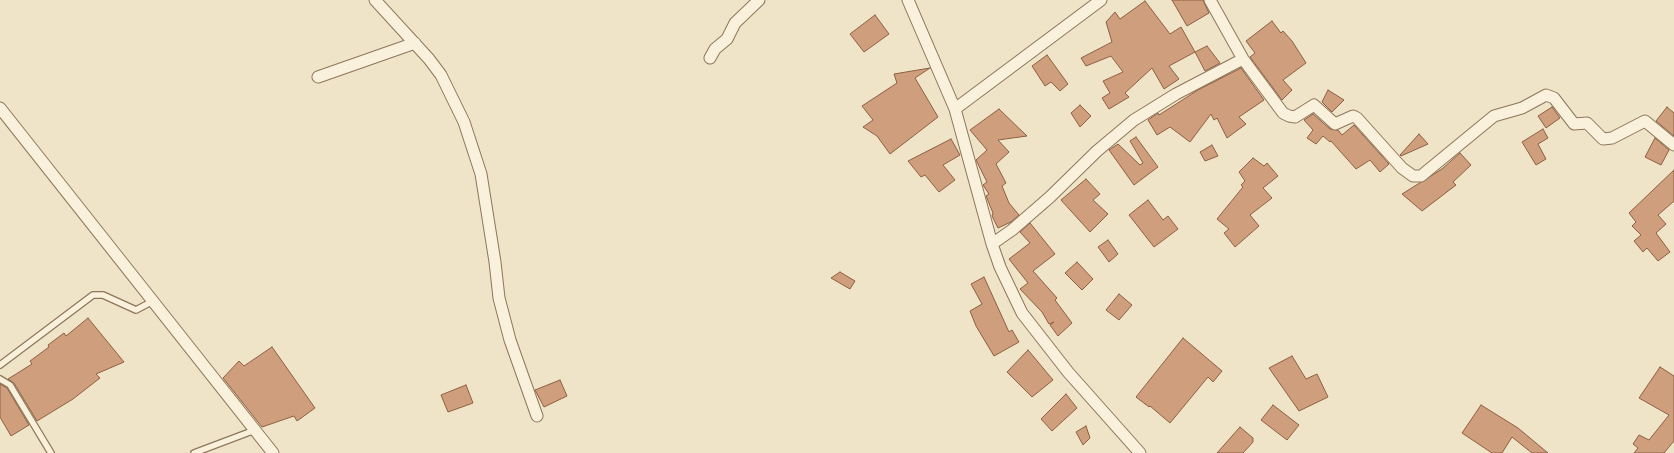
<!DOCTYPE html>
<style>
body{margin:0}
canvas{display:block;background:#f0e4c8}
</style>
<canvas width="1674" height="453"></canvas>
<script>
const ctx = document.querySelector('canvas').getContext('2d');
ctx.lineJoin = 'round';
function paint(path, color) { ctx.fillStyle = color; ctx.fill(path, 'evenodd'); }
const shape = rows => new Path2D(rows.map(r => 'M' + r).join(''));
function trace(path, color, width, dash) { ctx.strokeStyle = color; ctx.lineWidth = width; ctx.lineCap = dash ? 'butt' : 'round'; ctx.setLineDash(dash || []); ctx.stroke(path); }
const building = shape([
 [1172,0,1203,0,1209,13,1187,26,1172,0],
 [1145,1,1170,34,1181,27,1195,52,1169,66,1179,79,1164,89,1152,68,1125,93,1129,97,1109,109,1102,98,1110,93,1103,81,1123,72,1111,56,1086,66,1081,58,1112,42,1106,22,1115,12,1120,19,1145,1],
 [875,15,889,34,864,52,850,34,875,15],
 [1272,21,1281,33,1283,31,1292,41,1306,63,1283,80,1292,90,1282,100,1250,57,1255,53,1246,41,1272,21],
 [1207,46,1220,63,1205,71,1195,52,1207,46],
 [1047,55,1068,84,1060,91,1051,82,1045,86,1032,66,1047,55],
 [930,68,915,78,938,117,890,154,877,136,863,127,873,120,862,106,897,83,894,74,930,68],
 [1241,68,1264,100,1239,117,1246,124,1227,138,1217,118,1214,120,1211,114,1190,142,1170,127,1157,135,1148,120,1158,113,1159,115,1198,90,1241,68],
 [1328,90,1344,100,1332,112,1322,102,1328,90],
 [1080,105,1091,116,1080,127,1071,113,1080,105],
 [1552,107,1560,118,1546,128,1538,116,1552,107],
 [1667,107,1674,113,1674,136,1656,121,1667,107],
 [999,109,1027,136,998,140,1009,152,996,164,1006,183,1002,186,1009,203,1019,215,1011,222,998,228,992,216,993,213,986,196,989,194,983,185,987,182,976,160,987,150,970,130,999,109],
 [1313,114,1330,129,1338,130,1342,135,1354,125,1389,164,1380,172,1370,160,1356,169,1331,141,1330,142,1323,136,1316,144,1307,138,1313,130,1304,120,1313,114],
 [1543,129,1548,138,1538,144,1546,159,1536,165,1522,142,1543,129],
 [1419,134,1428,144,1401,156,1400,155,1419,134],
 [1136,137,1158,167,1134,185,1109,150,1118,144,1140,165,1143,163,1130,141,1136,137],
 [1655,138,1669,150,1661,165,1645,157,1655,138],
 [951,139,960,155,943,165,955,180,939,192,925,175,921,177,908,161,951,139],
 [1212,145,1218,156,1205,161,1200,152,1212,145],
 [1460,153,1471,165,1453,182,1456,185,1422,211,1402,194,1442,169,1460,153],
 [1253,158,1264,166,1267,163,1278,176,1263,188,1272,198,1250,215,1259,226,1235,247,1224,233,1229,229,1217,219,1243,187,1241,185,1245,181,1239,172,1253,158],
 [1674,170,1674,201,1658,215,1666,224,1656,233,1670,252,1658,261,1647,248,1643,252,1634,241,1641,235,1632,226,1636,222,1629,213,1674,170],
 [1086,179,1100,194,1093,200,1108,214,1090,232,1061,200,1086,179],
 [1148,200,1163,220,1168,216,1178,229,1154,247,1129,215,1148,200],
 [1030,223,1055,254,1033,271,1057,298,1055,300,1072,323,1058,336,1050,325,1054,322,1049,324,1042,312,1020,289,1028,283,1009,259,1030,243,1020,232,1030,223],
 [1108,240,1118,254,1109,262,1098,247,1108,240],
 [1077,262,1093,279,1082,290,1065,273,1077,262],
 [840,272,855,281,850,289,831,278,840,272],
 [984,277,1009,332,1012,330,1019,342,994,356,976,326,970,311,982,304,971,284,984,277],
 [1119,294,1132,305,1119,320,1106,310,1119,294],
 [88,318,124,362,96,374,100,378,73,399,37,421,14,383,8,379,32,364,30,361,49,347,48,345,64,333,66,336,88,318],
 [1183,338,1222,371,1213,382,1208,377,1170,423,1150,406,1149,407,1136,397,1183,338],
 [272,347,315,408,297,421,294,416,262,427,223,378,239,361,244,366,272,347],
 [1028,350,1053,380,1032,397,1007,372,1028,350],
 [1292,356,1306,379,1317,374,1328,397,1299,411,1269,368,1292,356],
 [1660,367,1674,376,1674,441,1664,453,1634,453,1638,448,1633,444,1639,435,1649,440,1669,415,1639,398,1660,367],
 [560,380,567,396,544,407,535,390,560,380],
 [0,384,7,388,29,425,11,436,0,417,0,384],
 [466,385,473,403,448,412,441,395,466,385],
 [1066,394,1077,408,1052,431,1041,419,1066,394],
 [1273,405,1299,425,1287,440,1261,420,1273,405],
 [1481,405,1518,428,1548,453,1532,453,1512,437,1502,453,1492,453,1462,433,1481,405],
 [1086,426,1090,438,1083,445,1076,432,1086,426],
 [1240,427,1253,438,1253,442,1243,453,1217,453,1240,427]
]);
const lane = shape([
 [0,365,93,295,103,295,136,310,153,301],
 [0,379,10,385,51,453],
 [194,453,255,430]
]);
const street = shape([
 [375,0,429,59,441,75,464,122,481,174,495,262,499,298,510,340,537,416],
 [908,0,955,109,992,244,1000,267,1022,313,1068,372,1140,453],
 [1210,0,1243,59,1283,113,1289,116,1295,117,1314,105,1335,124,1353,116,1357,118,1402,168,1413,176,1421,176,1494,116,1522,108,1546,95,1554,98,1574,124,1587,123,1603,139,1612,138,1645,121,1674,145],
 [710,58,715,49,727,39,735,23,759,0],
 [318,77,415,43],
 [0,108,273,453],
 [955,109,1101,0],
 [992,244,1012,230,1050,197,1097,151,1134,120,1176,94,1243,59]
]);
paint(building, '#cf9f7d');
trace(building, '#8d5f41', 1);
trace(lane, '#8d765c', 8);
trace(street, '#8d765c', 13);
trace(lane, '#faf1dc', 5.5);
trace(street, '#faf1dc', 11);
</script>
